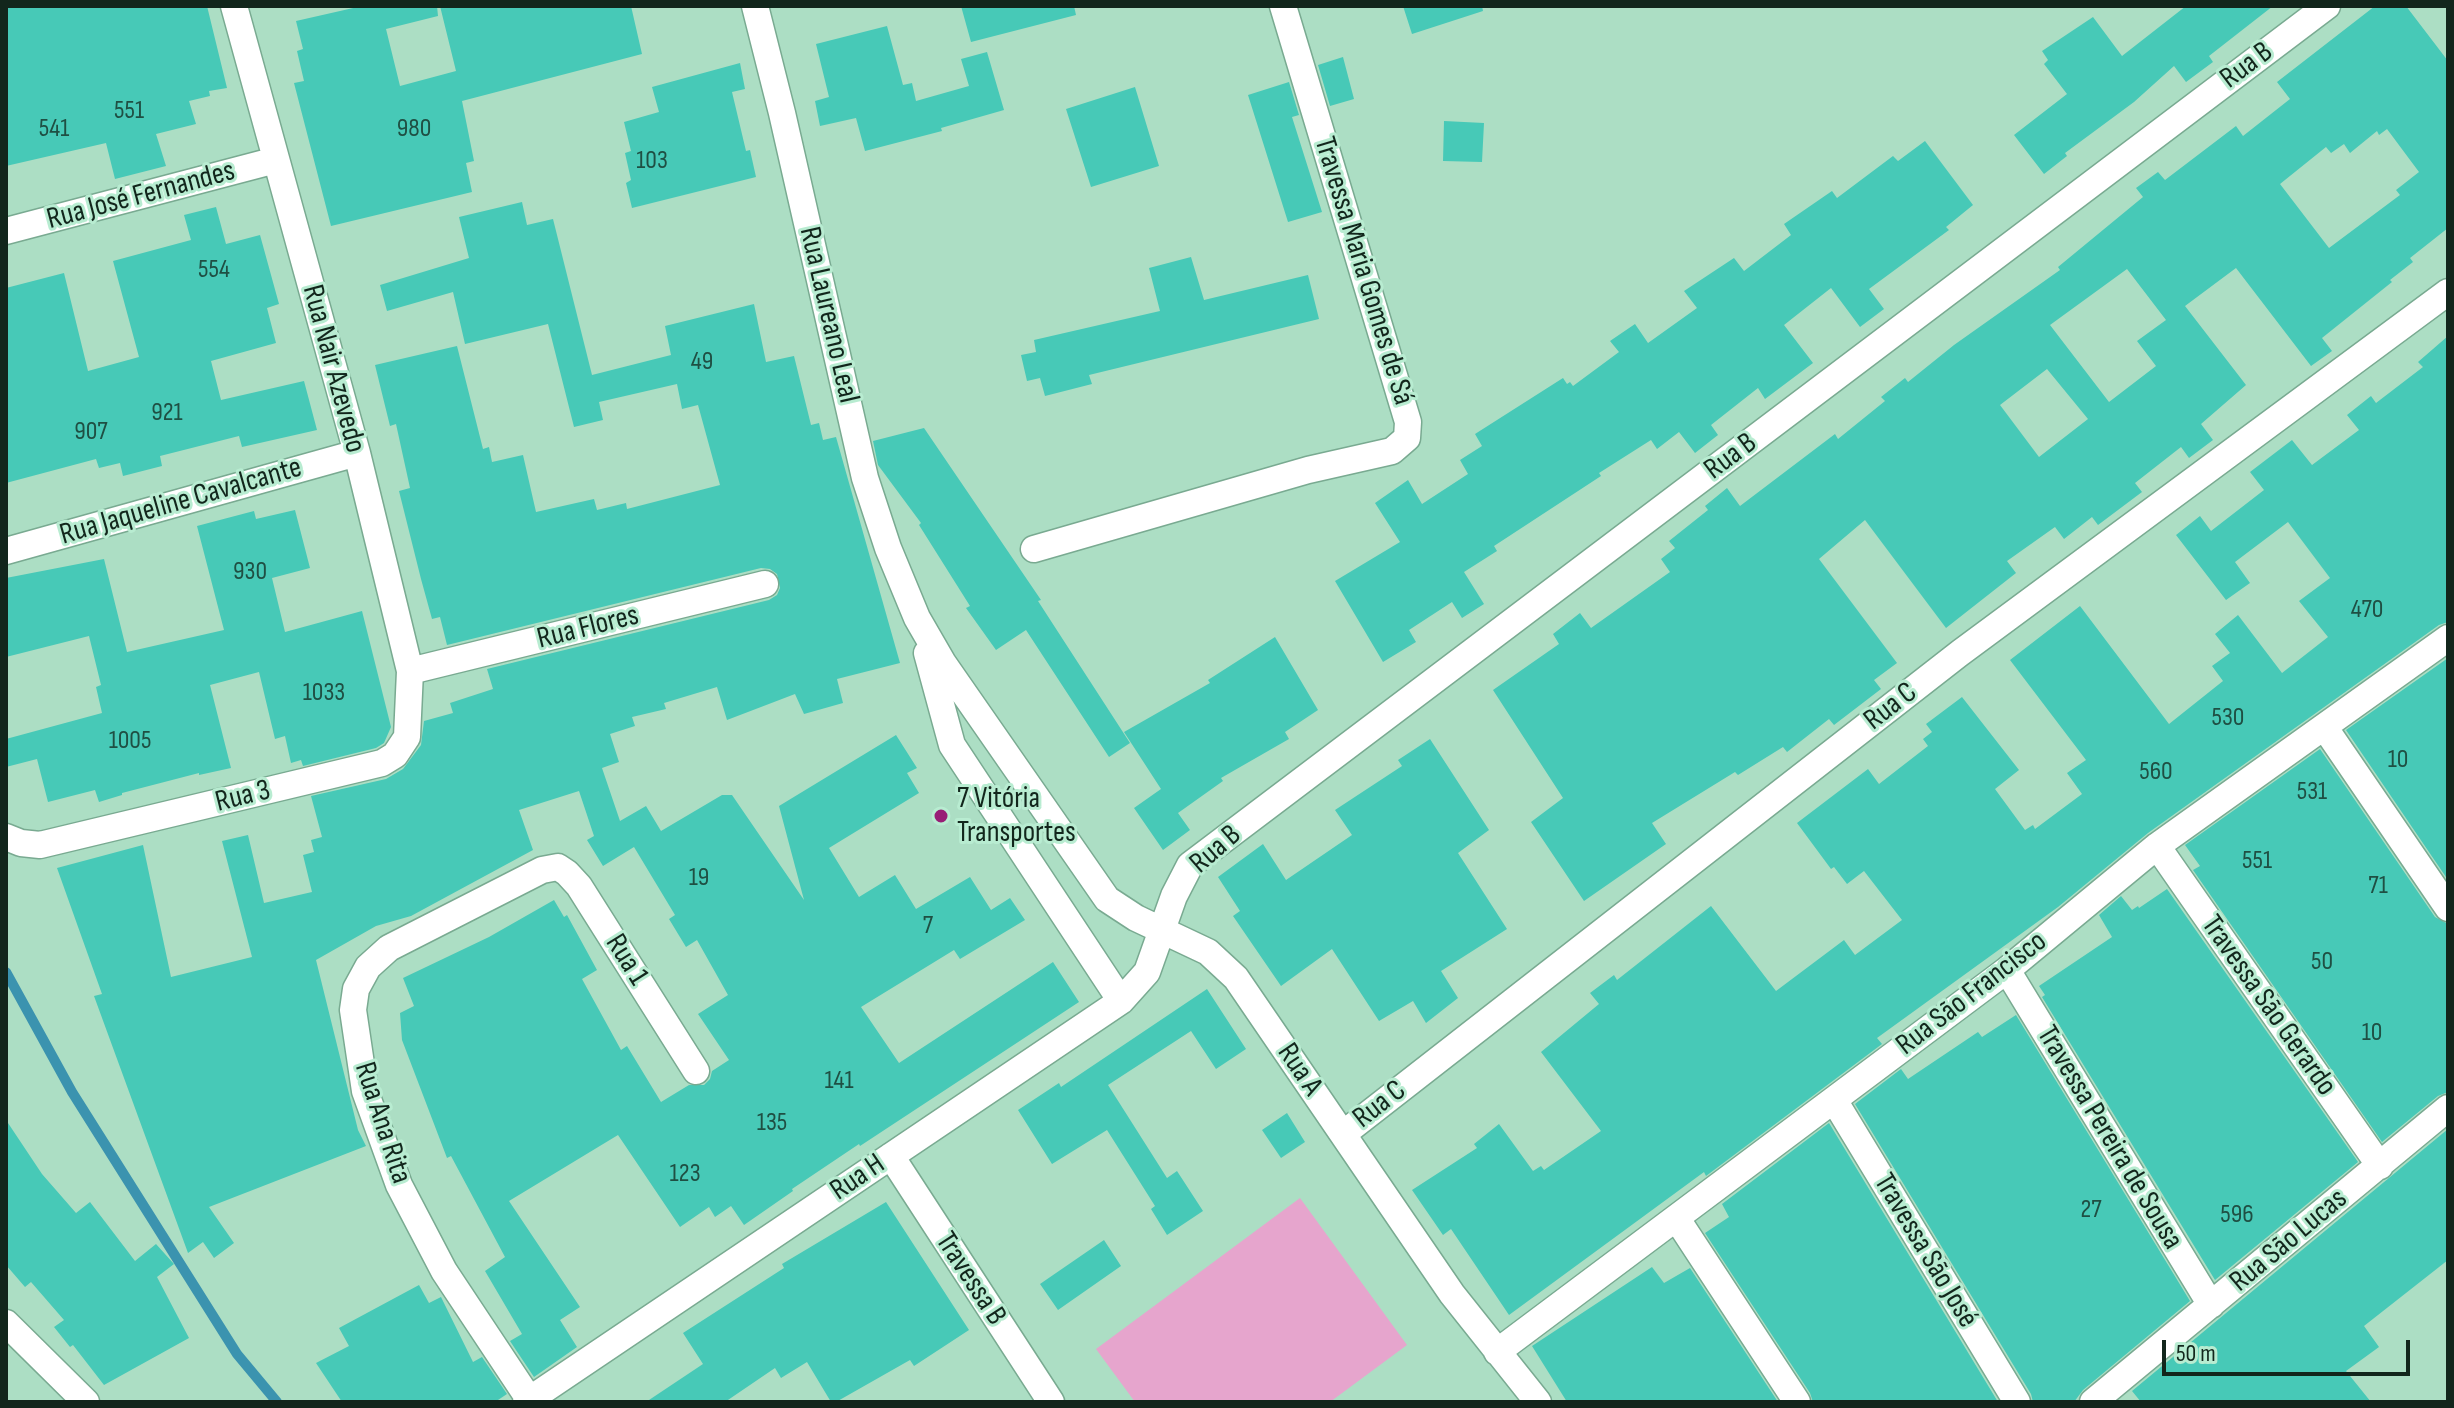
<!DOCTYPE html>
<meta charset="utf-8">
<style>
body{margin:0}
#map{position:relative;width:2454px;height:1408px;overflow:hidden;background:#acdec4;font-family:"Sofia Sans Condensed",sans-serif}
canvas{display:block}
.frame{position:absolute;inset:0;border:8px solid #12261c;pointer-events:none}
.scale{position:absolute;left:2162px;top:1340px;width:248px;height:36px;box-sizing:border-box;border:4px solid #12261c;border-top:0;padding-left:10px;font-size:24px;line-height:28px;white-space:nowrap;color:#12261c;-webkit-text-stroke:6px #b8ecd1;paint-order:stroke}
</style>
<div id="map">
<canvas width="2454" height="1408"></canvas>
<div class="frame"></div>
<div class="scale">50 m</div>
</div>
<script>
const ctx = document.querySelector('canvas').getContext('2d');
ctx.lineJoin = 'round';
function paint(path, color) { ctx.fillStyle = color; ctx.fill(path, 'evenodd'); }
const shape = rows => new Path2D(rows.map(r => 'M' + r).join(''));
function trace(path, color, width, dash) { ctx.strokeStyle = color; ctx.lineWidth = width; ctx.lineCap = dash ? 'butt' : 'round'; ctx.setLineDash(dash || []); ctx.stroke(path); }
function write(font, color, halo, rows, align = 'center') {
  ctx.font = font + ' "Sofia Sans Condensed",sans-serif'; ctx.lineWidth = 6; ctx.setLineDash([]); ctx.textBaseline = 'middle'; ctx.strokeStyle = halo; ctx.fillStyle = color; for (const [text, x, y, turn = 0] of rows) {
    ctx.save(); ctx.translate(x, y); ctx.rotate((+turn || 0) * Math.PI / 180); ctx.textAlign = isNaN(turn) ? turn : align; if (halo) ctx.strokeText(text, 0, 0); ctx.fillText(text, 0, 0); ctx.restore();
  }
}
const green = shape([
 [1300,1198,1407,1345,1330,1402,1135,1402,1096,1349]
]);
const stream = shape([
 [6,972,72,1092,237,1354,277,1402]
]);
const building = shape([
 [6,6,207,6,227,88,209,91,210,96,189,101,196,124,156,134,166,166,115,179,106,143,6,166],
 [362,6,437,6,438,16,386,29,400,86,456,71,440,6,631,6,642,54,462,101,474,161,466,163,472,192,331,226,294,83,304,81,297,51,303,49,296,21],
 [961,6,1074,6,1076,15,971,42],
 [1403,6,1482,6,1483,11,1412,34],
 [2186,6,2273,6,2209,56,2213,62,2186,82,2174,66,2134,102,2065,153,2067,156,2044,174,2014,135,2067,94,2044,64,2048,60,2042,51,2093,17,2122,56],
 [2375,6,2406,6,2448,61,2448,228,2410,258,2413,262,2390,280,2392,282,2322,338,2332,351,2311,366,2236,268,2185,306,2246,385,2201,424,2213,440,2189,458,2181,447,2135,483,2142,492,2098,525,2092,517,2064,539,2055,527,2007,561,2016,573,1946,628,1865,520,1819,559,1897,663,1874,680,1881,689,1834,725,1829,719,1787,752,1783,747,1738,775,1735,772,1652,823,1666,844,1584,901,1531,822,1563,798,1493,690,1559,644,1553,634,1580,613,1591,628,1670,572,1661,559,1675,548,1669,541,1708,510,1705,506,1727,488,1740,506,1835,434,1838,439,1885,401,1881,397,1905,378,1908,382,1954,345,2060,270,2058,267,2143,197,2136,188,2158,172,2165,180,2236,126,2243,136,2290,99,2277,82],
 [2387,129,2419,172,2396,190,2400,195,2329,248,2280,184,2326,147,2331,153,2344,144,2350,153,2377,131,2379,135],
 [2127,269,2166,320,2137,341,2156,366,2109,402,2050,325],
 [2047,369,2088,419,2039,457,2000,405],
 [887,26,903,85,912,83,916,101,969,86,961,59,987,52,1004,110,941,128,942,131,865,151,856,118,820,126,815,101,829,97,816,44],
 [1343,57,1354,99,1330,106,1318,65],
 [740,63,745,89,732,92,746,151,750,150,756,177,632,208,626,183,631,180,625,153,631,151,624,122,659,112,652,87],
 [1289,82,1299,115,1292,117,1322,212,1288,222,1248,95],
 [1135,87,1159,166,1091,187,1066,109],
 [1444,121,1484,123,1482,162,1443,161],
 [1925,141,1973,205,1946,227,1949,230,1869,289,1884,309,1860,327,1831,288,1784,325,1813,363,1765,399,1758,388,1711,425,1718,435,1695,453,1679,432,1657,449,1651,440,1599,473,1601,476,1494,546,1497,551,1464,572,1484,604,1462,618,1452,602,1409,630,1416,642,1383,662,1335,581,1400,542,1375,503,1408,480,1422,504,1468,474,1460,460,1482,446,1475,434,1563,378,1567,384,1570,382,1573,386,1619,352,1610,341,1635,324,1648,343,1697,308,1684,291,1734,258,1744,271,1791,235,1784,224,1832,191,1837,198,1893,156,1898,161],
 [522,202,527,225,553,219,592,375,671,355,665,326,754,304,766,362,794,356,811,425,819,423,823,440,836,437,900,663,837,679,843,703,804,714,795,694,727,720,717,687,664,703,666,709,632,717,635,726,610,734,619,762,602,768,620,821,646,806,661,831,722,795,732,795,804,900,779,806,896,735,917,768,907,773,919,793,829,848,859,897,895,875,916,909,970,877,991,910,1010,898,1025,920,960,959,954,950,861,1007,899,1063,1053,962,1079,1002,860,1146,859,1144,792,1189,793,1191,744,1225,731,1206,715,1217,709,1207,680,1227,618,1135,509,1201,580,1307,560,1320,577,1347,534,1377,510,1341,522,1334,485,1271,505,1257,451,1156,447,1158,402,1040,400,1013,414,1006,403,978,489,937,554,900,564,917,567,915,597,970,582,979,621,1050,627,1046,661,1102,689,1085,704,1085,710,1079,712,1071,729,1060,698,1014,728,995,697,940,686,947,669,919,675,915,634,847,603,866,587,840,594,836,579,791,519,810,533,850,411,916,376,926,316,960,358,1130,366,1146,209,1207,234,1243,214,1258,203,1242,188,1253,94,996,102,994,57,868,143,845,171,977,252,957,222,841,248,835,264,903,312,892,303,855,314,852,311,840,322,837,311,796,386,779,403,769,421,745,424,721,453,713,450,703,493,689,487,669,769,600,777,595,780,588,777,574,770,569,761,568,447,645,440,617,432,619,421,579,399,491,410,488,396,424,390,426,375,365,457,346,483,449,489,447,492,462,523,455,536,512,594,499,597,510,626,503,627,509,720,485,698,405,682,409,677,384,599,402,603,420,574,427,548,324,465,344,453,292,387,311,380,285,469,258,459,217],
 [216,207,226,244,260,235,279,304,267,308,276,343,211,361,221,400,304,381,317,430,242,447,239,436,160,456,162,466,123,476,120,463,99,468,96,459,6,483,6,288,64,273,88,371,139,357,113,261,191,240,184,215],
 [1191,257,1204,300,1308,275,1319,319,1089,375,1092,384,1045,396,1040,378,1027,381,1021,355,1036,352,1034,340,1160,311,1149,268],
 [2448,336,2448,622,2439,625,2148,833,2058,907,1877,1038,1882,1044,1706,1176,1704,1172,1509,1315,1451,1229,1443,1235,1412,1190,1477,1148,1474,1144,1499,1124,1533,1171,1541,1166,1544,1170,1601,1131,1541,1052,1599,1004,1590,993,1614,975,1617,980,1711,906,1776,991,1844,940,1855,955,1902,920,1864,871,1847,884,1834,867,1831,869,1797,823,1868,769,1879,784,1928,746,1923,739,1932,732,1926,724,1962,697,2019,770,1995,789,2025,830,2033,825,2035,829,2082,794,2067,773,2086,760,2010,660,2080,606,2169,724,2223,681,2212,666,2230,653,2215,634,2238,615,2282,673,2328,637,2299,601,2330,578,2288,522,2235,562,2250,583,2226,600,2176,535,2200,516,2211,531,2264,490,2250,472,2292,440,2312,465,2359,430,2347,415,2371,396,2376,403,2423,367,2418,362],
 [924,428,1041,600,1038,601,1130,743,1109,757,1026,630,996,650,966,608,970,606,919,525,921,523,878,465,873,441],
 [295,510,310,568,272,578,285,632,362,611,391,727,384,743,376,748,303,766,301,760,291,763,285,736,275,739,259,672,210,685,231,768,199,775,199,773,122,793,122,795,99,802,95,790,48,802,37,759,6,767,6,739,102,713,96,687,101,685,89,636,6,657,6,578,104,559,127,652,224,630,197,526,254,511,256,519],
 [1275,637,1318,710,1285,732,1289,739,1221,778,1223,781,1178,813,1190,830,1163,850,1134,808,1161,789,1124,732,1210,683,1208,680],
 [2448,658,2448,880,2346,730],
 [1430,739,1489,830,1458,853,1507,929,1441,971,1458,998,1426,1023,1413,1001,1379,1021,1332,949,1281,986,1233,916,1240,911,1218,877,1263,844,1286,880,1352,835,1335,810,1402,766,1398,760],
 [2320,749,2435,917,2448,924,2448,1092,2438,1096,2382,1142,2193,870,2200,866,2185,845],
 [2167,889,2358,1162,2215,1280,2042,997,2045,995,2039,986,2112,937,2099,915,2121,896,2132,910,2138,906,2139,908],
 [1207,989,1246,1049,1216,1069,1191,1031,1108,1085,1167,1178,1177,1171,1203,1211,1167,1235,1151,1209,1155,1206,1107,1130,1052,1164,1018,1110,1059,1083,1061,1087],
 [2016,1015,2190,1301,2083,1390,2074,1402,2033,1402,2031,1394,1855,1104,1901,1069,1908,1079,1978,1032,1982,1037],
 [1287,1113,1305,1142,1281,1158,1262,1130],
 [6,1120,42,1174,76,1213,90,1202,135,1261,156,1244,174,1264,157,1277,189,1338,104,1385,73,1345,70,1347,54,1327,64,1320,31,1282,25,1287,6,1265],
 [1829,1123,1998,1402,1813,1402,1810,1393,1705,1233,1729,1217,1722,1204],
 [2448,1129,2448,1260,2364,1326,2379,1347,2346,1371,2371,1402,2141,1402,2132,1391],
 [886,1202,969,1330,914,1366,910,1360,836,1402,831,1402,807,1362,781,1378,775,1368,725,1402,646,1402,703,1364,683,1333,784,1268,782,1264],
 [1104,1240,1121,1266,1058,1310,1040,1284],
 [1652,1267,1664,1283,1690,1268,1778,1402,1567,1402,1532,1346],
 [419,1285,429,1303,441,1297,473,1362,482,1357,507,1394,495,1402,342,1402,316,1363,349,1346,339,1328]
]);
const minor = shape([
 [755,6,782,113,865,478,888,548,917,618,943,663,1107,899,1136,918,1208,952,1236,978,1452,1294,1538,1402],
 [6,231,276,160],
 [1034,549,1308,470,1392,451,1407,438,1408,422,1283,6],
 [6,551,357,453],
 [927,653,952,745,1121,1001],
 [410,671,765,584],
 [2325,728,2448,908],
 [6,837,21,843,40,845,382,763,395,755,407,737,410,671,357,453,234,6],
 [2157,846,2380,1166],
 [2007,970,2211,1305],
 [1834,1100,2017,1402],
 [1343,1134,1960,653,2448,292],
 [891,1156,1051,1402],
 [1677,1219,1797,1402],
 [6,1323,86,1402],
 [1497,1352,2007,970,2157,846,2448,638],
 [526,1402,1121,1001,1147,972,1174,896,1190,865,2327,6],
 [531,1402,444,1271,399,1185,365,1091,353,1010,356,989,368,967,389,948,542,870,558,867,567,873,579,886,696,1071],
 [2093,1402,2448,1108]
]);
const markers = [
 [941,816,8,"#981e76"]
];
const numberNames = [
 ["551",129,111],
 ["541",54,129],
 ["980",414,129],
 ["103",652,161],
 ["554",214,270],
 ["49",702,362],
 ["921",167,413],
 ["907",91,432],
 ["930",250,572],
 ["470",2367,610],
 ["1033",324,693],
 ["530",2228,718],
 ["1005",130,741],
 ["10",2398,760],
 ["560",2156,772],
 ["531",2312,792],
 ["551",2257,861],
 ["19",699,878],
 ["71",2378,886],
 ["7",928,926],
 ["50",2322,962],
 ["10",2372,1033],
 ["141",839,1081],
 ["135",772,1123],
 ["123",685,1174],
 ["27",2091,1210],
 ["596",2237,1215]
];
const streetNames = [
 ["Rua B",2247,66,-37],
 ["Rua José Fernandes",141,196,-15],
 ["Travessa Maria Gomes de Sá",1363,271,73],
 ["Rua Laureano Leal",828,315,77],
 ["Rua Nair Azevedo",333,369,75],
 ["Rua B",1731,457,-37],
 ["Rua Jaqueline Cavalcante",181,502,-16],
 ["Rua Flores",588,628,-14],
 ["Rua C",1891,707,-38],
 ["Rua 3",243,797,-14],
 ["Rua B",1216,850,-41],
 ["Rua 1",626,960,58],
 ["Rua São Francisco",1972,994,-38],
 ["Travessa São Gerardo",2268,1006,55],
 ["Rua A",1299,1070,56],
 ["Rua C",1380,1105,-38],
 ["Rua Ana Rita",382,1123,72],
 ["Travessa Pereira de Sousa",2109,1138,59],
 ["Rua H",858,1178,-34],
 ["Rua São Lucas",2289,1241,-40],
 ["Travessa São José",1925,1251,59],
 ["Travessa B",970,1279,57]
];
const poiNames = [
 ["7 Vitória",957,799],
 ["Transportes",957,833]
];
paint(green, '#e6a5cd');
trace(stream, '#3b93af', 10);
paint(building, '#47c9b7');
trace(minor, '#79aa91', 29);
trace(minor, '#fff', 26);
for (const [x, y, r, color] of markers) { const dot = new Path2D(); dot.arc(x, y, r, 0, 2 * Math.PI); ctx.fillStyle = color; ctx.fill(dot); trace(dot, '#b8ecd1', 3); }
write('26px', '#1f4f43', null, numberNames);
write('30px', '#12261c', '#b8ecd1', streetNames);
write('30px', '#12261c', '#b8ecd1', poiNames, 'left');
</script>
